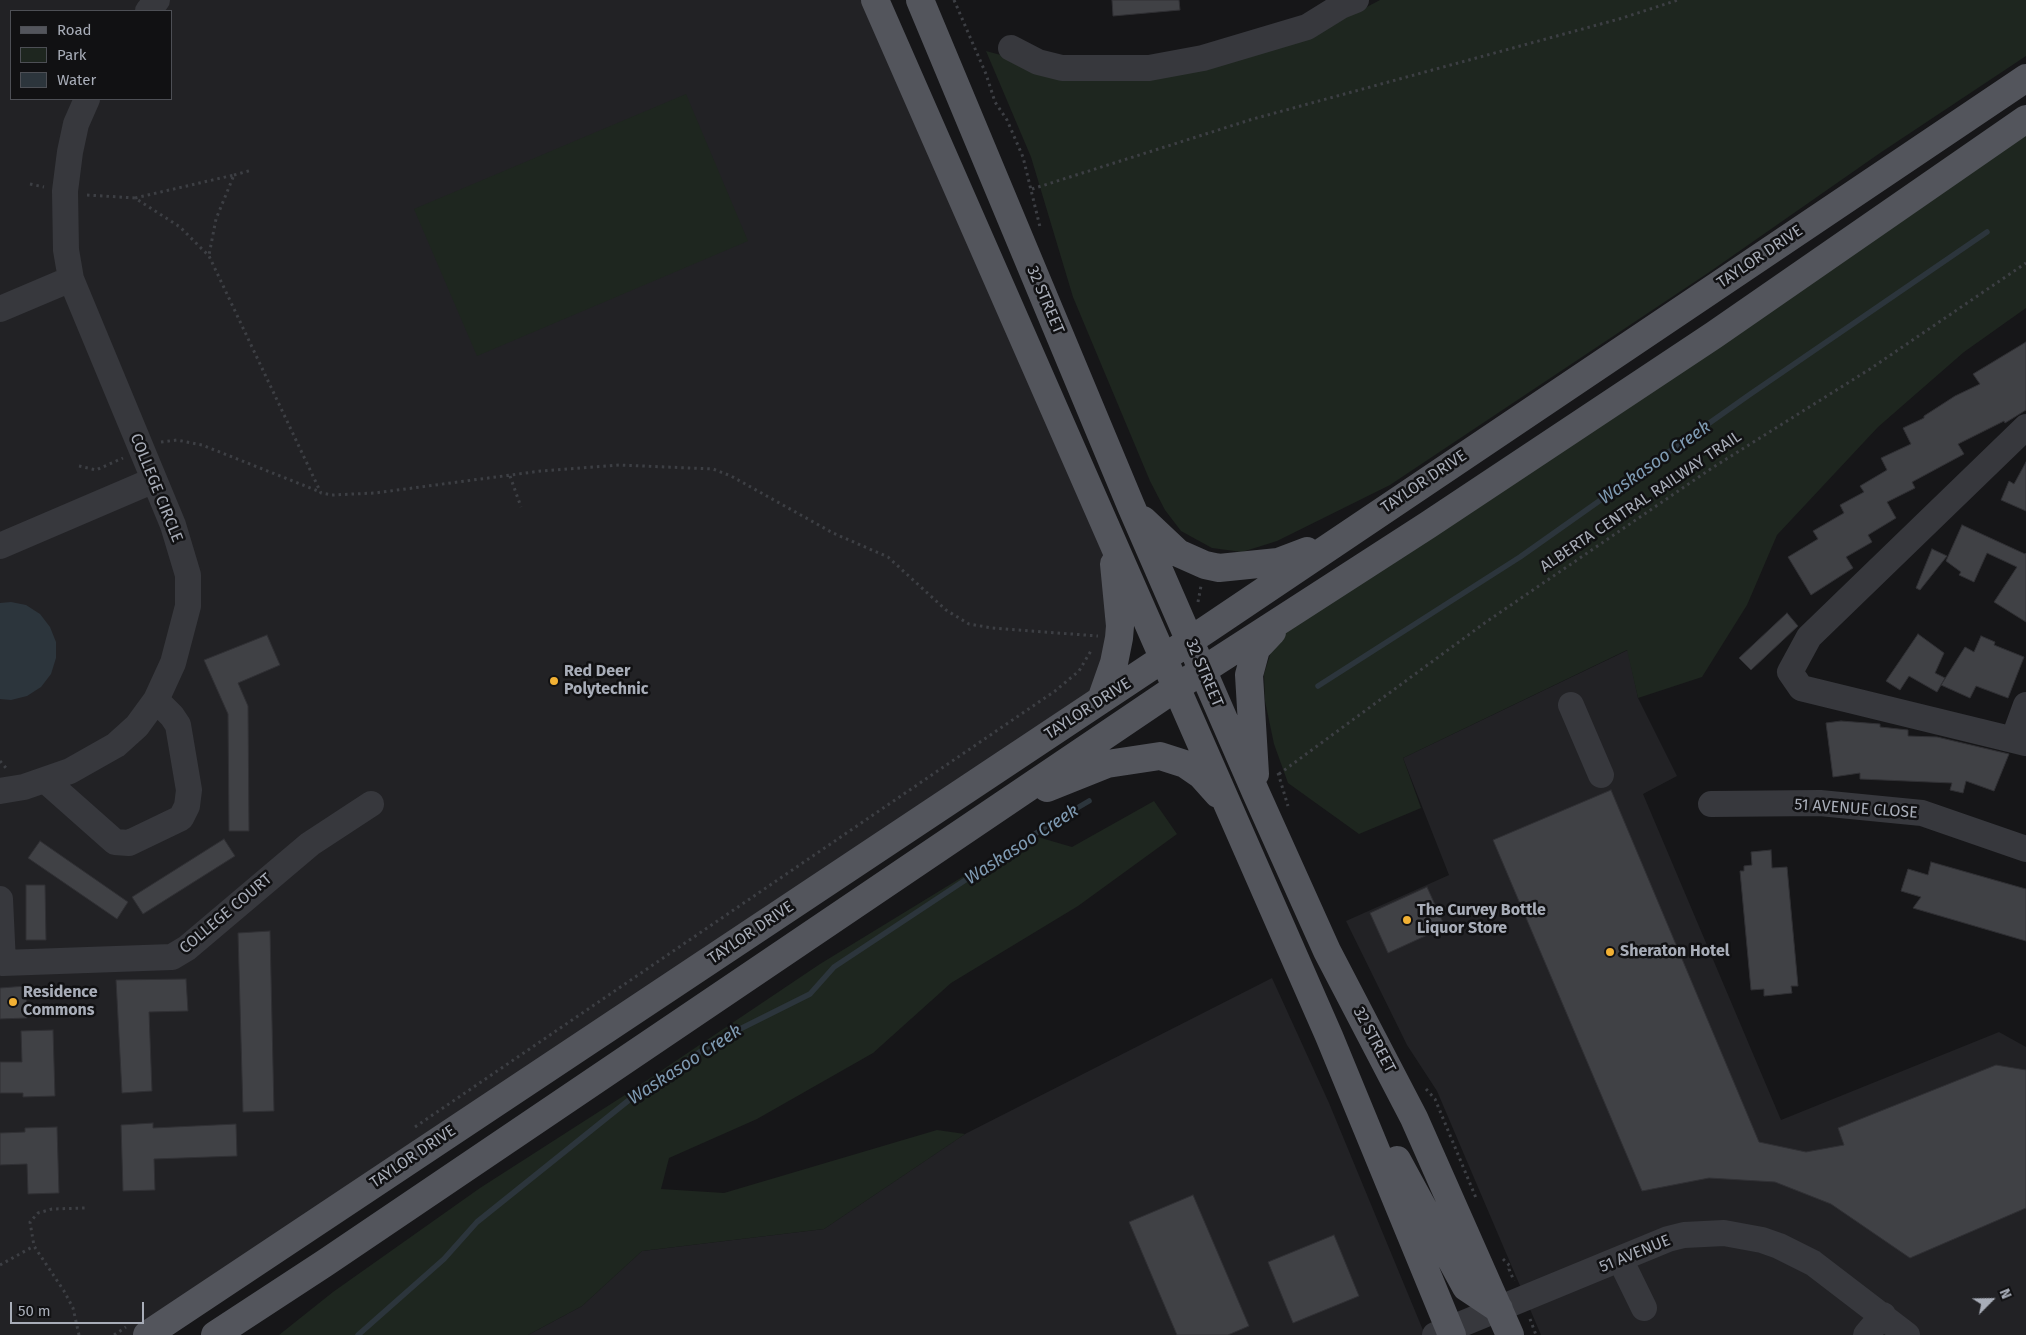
<!DOCTYPE html>
<style>
body{margin:0}
#map{position:relative;width:2026px;height:1335px;overflow:hidden;background:#161618;font-family:"Fira Sans",sans-serif}
canvas{display:block}
.legend{position:absolute;left:10px;top:10px;width:162px;height:90px;box-sizing:border-box;background:#111113;border:1px solid #4d4f55;margin:0;padding:6px 9px;list-style:none;font-size:15px;color:#a8adb8}
.legend li{display:flex;align-items:center;gap:10px;height:25px}
.legend b{width:25px;border:1px solid #4d4f55}
.north{position:absolute;left:1966px;top:1275px;width:50px;height:50px;-webkit-text-stroke:4px #111113;paint-order:stroke;rotate:67deg;font-size:14px;font-weight:700;line-height:20px;text-align:center;color:#a8adb8}
.north::after{content:'';display:block;margin:auto;width:18px;height:22px;background:#a8adb8;clip-path:polygon(50% 0,100% 100%,50% 72%,0 100%)}
.scale{position:absolute;left:10px;top:1302px;width:134px;height:22px;box-sizing:border-box;border:2px solid #a8adb8;border-top:0;padding-left:6px;font-size:15px;line-height:18px;white-space:nowrap;color:#a8adb8;-webkit-text-stroke:4px #111113;paint-order:stroke}
</style>
<div id="map">
<canvas width="2026" height="1335"></canvas>
<ul class="legend">
<li><b style="height:6px;background:#53555c"></b>Road</li>
<li><b style="height:14px;background:#1e261f"></b>Park</li>
<li><b style="height:14px;background:#2c353c"></b>Water</li>
</ul>
<div class="north">N</div>
<div class="scale">50 m</div>
</div>
<script>
const ctx = document.querySelector('canvas').getContext('2d');
ctx.lineJoin = 'round';
function paint(path, color) { ctx.fillStyle = color; ctx.fill(path, 'evenodd'); }
const shape = rows => new Path2D(rows.map(r => 'M' + r).join(''));
function trace(path, color, width, dash) { ctx.strokeStyle = color; ctx.lineWidth = width; ctx.lineCap = dash ? 'butt' : 'round'; ctx.setLineDash(dash || []); ctx.stroke(path); }
function write(font, color, halo, rows, align = 'center') {
  ctx.font = font + ' "Fira Sans",sans-serif'; ctx.lineWidth = 5; ctx.setLineDash([]); ctx.textBaseline = 'middle'; ctx.strokeStyle = halo; ctx.fillStyle = color; for (const [text, x, y, turn = 0] of rows) {
    ctx.save(); ctx.translate(x, y); ctx.rotate((+turn || 0) * Math.PI / 180); ctx.textAlign = isNaN(turn) ? turn : align; if (halo) ctx.strokeText(text, 0, 0); ctx.fillText(text, 0, 0); ctx.restore();
  }
}
const built = shape([
 [0,0,877,0,1111,535,1119,612,1101,700,147,1335,0,1335],
 [11,11,171,11,171,99,11,99],
 [1628,650,1638,698,1677,776,1643,794,1781,1120,1999,1032,2026,1047,2026,1335,1541,1335,1437,1091,1407,1045,1346,921,1449,875,1403,758],
 [1272,978,1329,1103,1425,1335,528,1335,582,1306,642,1251,824,1229,965,1134]
]);
const green = shape([
 [1380,0,2026,0,2026,56,1880,153,1708,273,1390,485,1277,541,1242,552,1212,548,1181,531,1165,510,1150,481,1073,297,1031,157,986,51,1023,61,1096,71,1363,9],
 [686,94,748,241,477,356,414,209],
 [2026,133,2026,308,1964,352,1878,427,1777,535,1747,605,1702,677,1638,698,1627,650,1403,758,1421,808,1359,834,1288,783,1274,744,1265,701,1264,674,1271,652,1282,634],
 [1154,801,1177,834,1078,906,951,983,873,1053,757,1119,669,1158,661,1189,724,1193,937,1130,965,1134,824,1229,642,1251,582,1306,528,1335,279,1335,333,1292,480,1188,628,1093,820,964,1031,835,1072,847]
]);
const water = shape([
 [11,602,26,605,40,614,50,627,56,642,56,658,51,674,41,687,27,696,11,700,0,699,0,603]
]);
const stream = shape([
 [1318,686,1520,557,1749,395,1987,232],
 [358,1335,444,1259,477,1222,644,1088,718,1040,810,994,834,967,1050,824,1089,801]
]);
const building = shape([
 [1112,0,1179,0,1180,10,1113,16,1112,0],
 [2026,342,2026,410,2005,423,2004,421,1958,444,1964,454,1912,482,1915,488,1887,502,1896,518,1868,535,1872,542,1846,557,1853,568,1811,595,1788,557,1818,539,1813,531,1844,513,1840,505,1864,492,1860,486,1887,470,1881,458,1911,444,1903,428,1924,418,1924,416,1955,396,1980,384,1973,374,2026,342],
 [2026,462,2026,511,2001,500,2009,481,2014,484,2026,462],
 [1962,525,2025,554,2026,553,2026,622,1994,602,2017,567,1987,553,1974,582,1959,575,1961,572,1946,561,1962,525],
 [1932,549,1947,556,1920,590,1916,588,1932,549],
 [1787,613,1798,626,1751,670,1739,658,1787,613],
 [1918,634,1944,653,1935,673,1945,678,1937,692,1909,676,1900,690,1886,681,1918,634],
 [267,635,280,665,238,683,248,706,249,831,229,831,228,714,204,660,267,635],
 [1981,636,1995,642,1994,645,2024,657,2008,698,1976,686,1970,698,1941,685,1965,647,1974,652,1981,636],
 [1841,721,1880,724,1880,727,1908,730,1908,736,1937,737,2009,754,1994,791,1966,781,1963,793,1950,790,1952,783,1860,779,1860,773,1833,777,1826,723,1841,721],
 [1611,790,1759,1142,1806,1152,1844,1145,1838,1128,1996,1065,2026,1070,2026,1208,1910,1258,1831,1204,1775,1182,1709,1178,1642,1191,1493,840,1611,790],
 [224,839,235,856,143,914,132,897,224,839],
 [40,841,128,902,117,919,28,858,40,841],
 [1771,850,1772,868,1787,867,1798,986,1791,986,1792,993,1764,996,1764,989,1751,990,1740,871,1744,871,1744,866,1752,865,1751,852,1771,850],
 [1931,862,2026,889,2026,941,1913,908,1921,897,1901,891,1908,869,1928,875,1931,862],
 [26,885,45,885,46,940,26,940,26,885],
 [1427,887,1445,927,1388,953,1370,913,1427,887],
 [270,931,274,1111,243,1112,238,933,270,931],
 [186,979,188,1011,149,1012,152,1091,122,1093,116,980,186,979],
 [26,986,27,1018,0,1019,0,988,26,986],
 [53,1030,55,1096,23,1097,23,1093,0,1093,0,1062,22,1062,21,1031,53,1030],
 [153,1123,153,1128,236,1124,237,1156,154,1159,155,1190,123,1191,121,1125,153,1123],
 [57,1127,59,1193,28,1194,27,1164,0,1165,0,1133,25,1132,25,1128,57,1127],
 [1193,1195,1249,1326,1228,1335,1177,1335,1129,1222,1193,1195],
 [1334,1235,1359,1296,1293,1323,1268,1262,1334,1235]
]);
const path = shape([
 [954,0,986,74,995,102,1007,120,1023,157,1040,227],
 [234,175,252,170],
 [30,184,44,187],
 [1032,189,1253,119,1619,19,1678,0],
 [87,195,135,198,180,227,209,256,321,493,332,495,375,493,541,471,619,465,713,469,731,476,833,533,888,557,946,610,969,624,992,628,1098,636],
 [135,198,234,175,216,219,209,255],
 [161,442,177,440,202,445,318,491],
 [79,466,96,470,123,458],
 [510,476,521,507],
 [1198,602,1201,586],
 [0,761,6,768],
 [1278,773,1288,806],
 [1279,774,1486,622,1712,468,1870,369,2026,263],
 [1426,1089,1435,1099,1476,1198],
 [415,1127,1055,691,1079,671,1092,649],
 [1503,1259,1510,1266,1509,1269,1514,1281],
 [0,1265,34,1246],
 [1530,1319,1536,1335],
 [79,1335,73,1308,64,1291,34,1246,30,1222,38,1213,52,1209,86,1208],
 [114,1335,126,1327]
]);
const minor = shape([
 [148,11,157,0],
 [1011,48,1038,62,1062,68,1149,68,1203,58,1307,27,1341,6,1356,0],
 [0,309,71,279],
 [2026,427,1809,637,1790,672,1801,688,2026,743],
 [0,546,154,480],
 [1571,705,1601,775],
 [2014,738,2026,705],
 [45,780,115,842,129,843,181,818,187,806,189,790,178,725,172,716,156,700],
 [0,791,24,787,70,771,116,745,137,726,156,700,173,663,188,606,188,575,173,525,71,279,66,250,65,191,70,152,76,124,87,99],
 [1711,804,1820,803,1922,813,2026,849],
 [0,899,3,963,172,957,187,948,310,844,371,804],
 [1620,1259,1644,1308],
 [1435,1335,1668,1239,1684,1235,1724,1233,1762,1240,1779,1246,1813,1263,1907,1335],
 [1866,1335,1883,1315]
]);
const major = shape([
 [875,0,1329,1036,1452,1335],
 [920,0,1131,506,1256,793,1327,951,1414,1118,1510,1335],
 [1143,520,1178,553,1205,565,1219,568,1278,562,1307,551],
 [1101,700,1114,663,1119,638,1120,626,1114,564],
 [1255,774,1249,675,1256,649,1272,632],
 [1047,788,1107,764,1160,756,1185,764,1201,775,1218,794],
 [1397,1160,1466,1287,1499,1309],
 [147,1335,1209,628,2026,78],
 [215,1335,325,1263,1177,687,1428,525,1714,335,2026,119]
]);
const markers = [
 [554,681,5,"#f2b134"],
 [1407,920,5,"#f2b134"],
 [1610,952,5,"#f2b134"],
 [13,1002,5,"#f2b134"]
];
const streetNames = [
 ["TAYLOR DRIVE",1760,257,-34],
 ["32 STREET",1045,300,67],
 ["TAYLOR DRIVE",1424,482,-34],
 ["COLLEGE CIRCLE",156,488,68],
 ["ALBERTA CENTRAL RAILWAY TRAIL",1641,502,-34],
 ["32 STREET",1204,673,67],
 ["TAYLOR DRIVE",1088,709,-33],
 ["51 AVENUE CLOSE",1856,809,4],
 ["COLLEGE COURT",226,914,-40],
 ["TAYLOR DRIVE",751,933,-34],
 ["32 STREET",1374,1040,62],
 ["TAYLOR DRIVE",413,1157,-34],
 ["51 AVENUE",1635,1254,-22]
];
const poiNames = [
 ["Red Deer",564,672],
 ["Polytechnic",564,690],
 ["The Curvey Bottle",1417,911],
 ["Liquor Store",1417,929],
 ["Sheraton Hotel",1620,952],
 ["Residence",23,993],
 ["Commons",23,1011]
];
const waterNames = [
 ["Waskasoo Creek",1655,463,-35],
 ["Waskasoo Creek",1022,845,-33],
 ["Waskasoo Creek",685,1065,-33]
];
paint(built, '#222225');
paint(green, '#1e261f');
paint(water, '#2c353c');
trace(stream, '#2c353c', 5.5);
paint(building, '#404145');
trace(building, '#303034', 1);
trace(path, '#3d3f44', 3, [2.5, 4]);
trace(minor, '#37383d', 26);
trace(major, '#53555c', 28);
for (const [x, y, r, color] of markers) { const dot = new Path2D(); dot.arc(x, y, r, 0, 2 * Math.PI); ctx.fillStyle = color; ctx.fill(dot); trace(dot, '#111113', 2); }
write('16px', '#a8adb8', '#111113', streetNames);
write('bold 16px', '#a8adb8', '#111113', poiNames, 'left');
write('italic 18px', '#7f9bb3', '#111113', waterNames);
</script>
